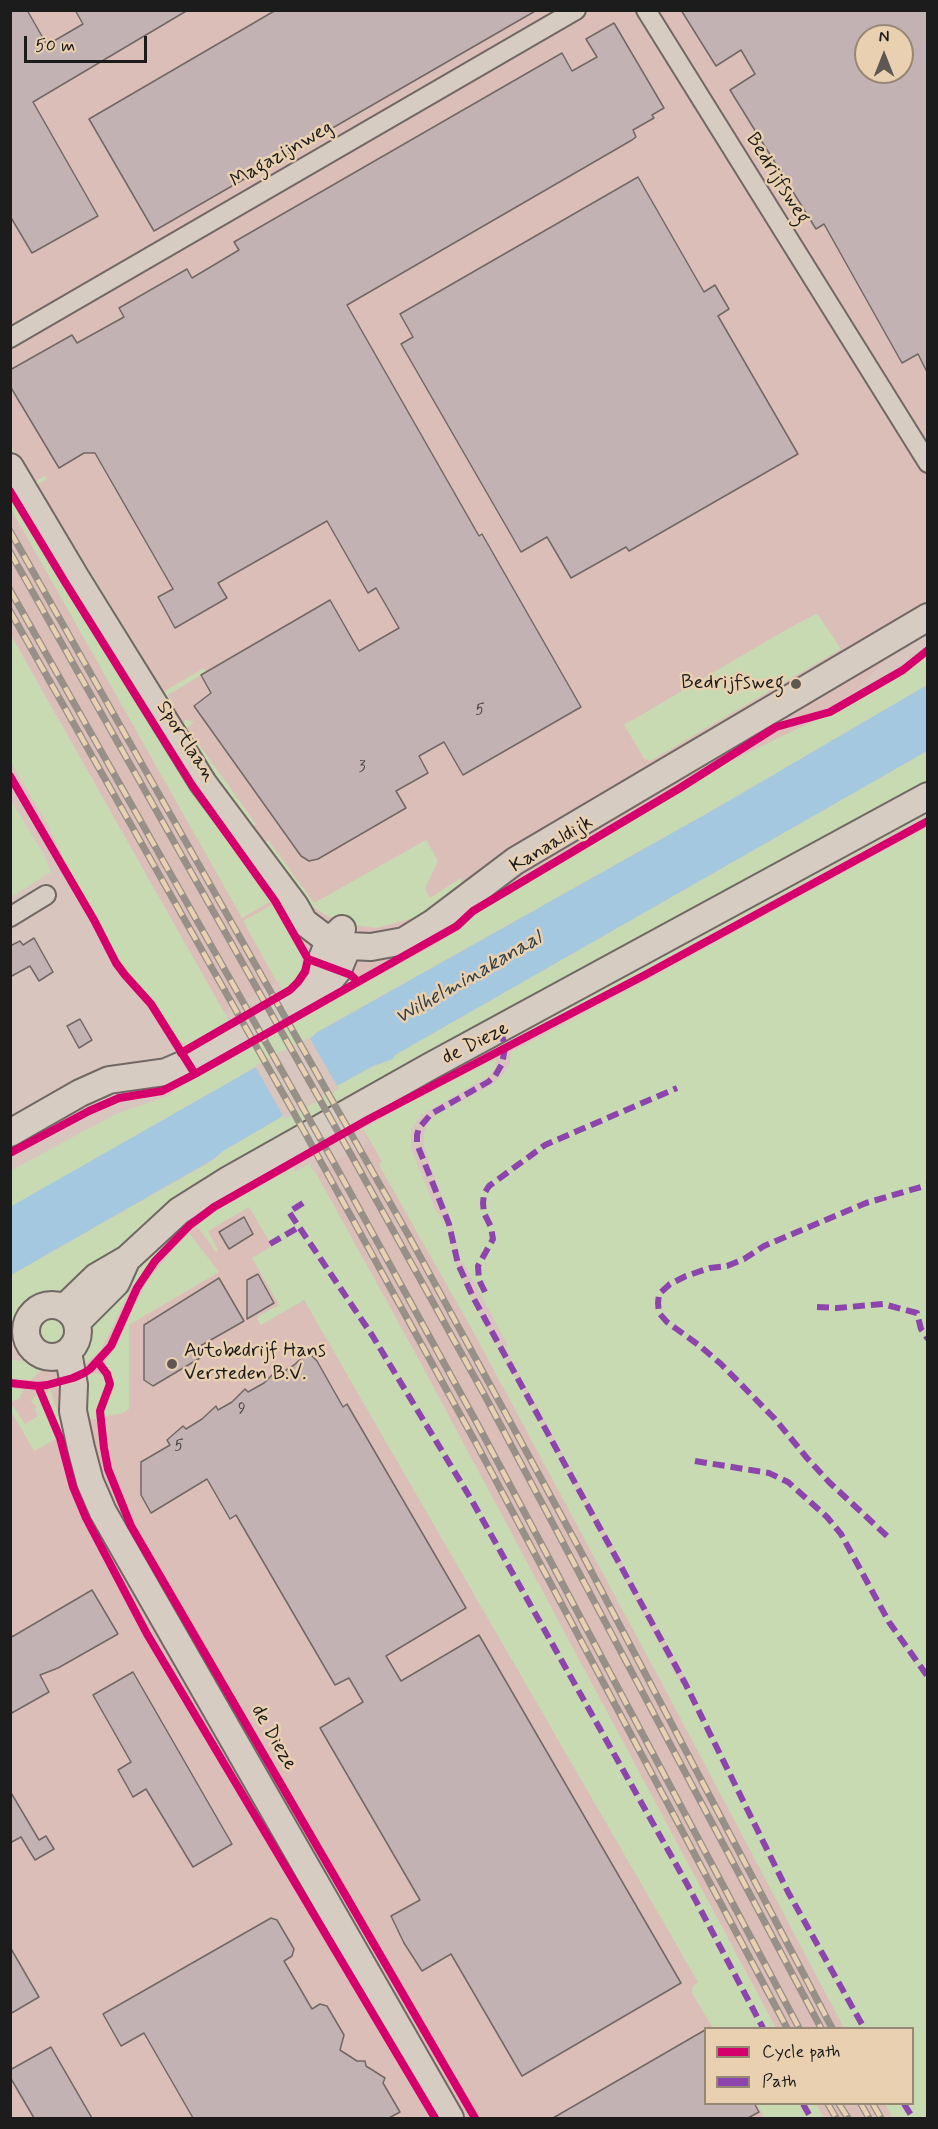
<!DOCTYPE html>
<style>
body{margin:0}
#map{position:relative;width:938px;height:2129px;overflow:hidden;background:#d8c6be;font-family:Mynerve,sans-serif}
canvas{display:block}
.frame{position:absolute;inset:0;border:12px solid #1c1c1c;pointer-events:none}
.legend{position:absolute;left:704px;top:2027px;width:210px;height:78px;box-sizing:border-box;background:#e8d0b0;border:2px solid #968875;margin:0;padding:8px 10px;list-style:none;font-size:18px;color:#1c1c1c}
.legend li{display:flex;align-items:center;gap:12px;height:30px}
.legend b{width:30px;border:2px solid #968875}
.north{position:absolute;left:854px;top:24px;width:60px;height:60px;box-sizing:border-box;background:#e8d0b0;border:2px solid #968875;border-radius:50%;rotate:0deg;font-size:16px;font-weight:700;line-height:24px;text-align:center;color:#1c1c1c}
.north::after{content:'';display:block;margin:auto;width:21px;height:27px;background:#5e5855;clip-path:polygon(50% 0,100% 100%,50% 72%,0 100%)}
.scale{position:absolute;left:24px;top:36px;width:123px;height:27px;box-sizing:border-box;border:3px solid #1c1c1c;border-top:0;padding-left:8px;font-size:18px;line-height:21px;white-space:nowrap;color:#1c1c1c;-webkit-text-stroke:4px #e8d0b0;paint-order:stroke}
</style>
<div id="map">
<canvas width="938" height="2129"></canvas>
<div class="frame"></div>
<ul class="legend">
<li><b style="height:8px;background:#d6006c"></b>Cycle path</li>
<li><b style="height:8px;background:#8e44ad"></b>Path</li>
</ul>
<div class="north">N</div>
<div class="scale">50 m</div>
</div>
<script>
const ctx = document.querySelector('canvas').getContext('2d');
ctx.lineJoin = 'round';
function paint(path, color) { ctx.fillStyle = color; ctx.fill(path, 'evenodd'); }
const shape = rows => new Path2D(rows.map(r => 'M' + r).join(''));
function trace(path, color, width, dash) { ctx.strokeStyle = color; ctx.lineWidth = width; ctx.lineCap = dash ? 'butt' : 'round'; ctx.setLineDash(dash || []); ctx.stroke(path); }
function write(font, color, halo, rows, align = 'center') {
  ctx.font = font + ' Mynerve,sans-serif'; ctx.lineWidth = 5; ctx.setLineDash([]); ctx.textBaseline = 'middle'; ctx.strokeStyle = halo; ctx.fillStyle = color; for (const [text, x, y, turn = 0] of rows) {
    ctx.save(); ctx.translate(x, y); ctx.rotate((+turn || 0) * Math.PI / 180); ctx.textAlign = isNaN(turn) ? turn : align; if (halo) ctx.strokeText(text, 0, 0); ctx.fillText(text, 0, 0); ctx.restore();
  }
}
const built = shape([
 [10,11,927,11,927,617,776,772,715,809,317,1032,310,1039,279,981,224,1012,11,634],
 [866,36,902,36,902,72,866,72],
 [374,1126,431,1238,857,2028,706,2028,706,2104,897,2104,905,2118,11,2118,11,1389,45,1370,151,1255,310,1163,311,1168,316,1173,369,1143,363,1132]
]);
const green = shape([
 [10,444,33,483,45,476,47,479,37,485,140,652,136,654,128,647,11,451],
 [10,497,62,584,189,787,271,901,242,918,11,509],
 [816,614,819,616,841,649,657,757,650,761,644,758,624,725,789,628],
 [10,634,230,1023,188,1046,177,1039,155,1003,123,967,105,932,71,876,48,825,11,762],
 [927,655,927,685,715,809,317,1032,310,1039,249,1071,11,1207,10,1171,116,1114,168,1096,177,1089,460,930,473,915,718,767,853,702],
 [204,668,206,672,168,695,173,704,171,707,167,707,151,678,152,675,163,692],
 [186,720,194,722,187,728,256,824,249,829,180,725],
 [927,751,927,787,93,1273,60,1295,38,1300,28,1307,16,1323,11,1327,11,1275,212,1161,223,1151,283,1116,373,1066,393,1059,395,1055],
 [10,799,44,855,51,872,11,897],
 [927,806,927,815,602,993,518,1036,517,1034],
 [927,827,928,2118,893,2118,885,2104,912,2104,912,2028,844,2028,667,1693,475,1335,379,1165,382,1161,363,1129,403,1106,495,1059,496,1067,487,1077,421,1115,411,1130,411,1148,435,1209,447,1224,456,1264,472,1300,546,1432,681,1684,687,1682,504,1346,508,1345,463,1262,461,1263,452,1223,428,1160,424,1145,424,1132,430,1121,435,1115,492,1085,499,1079,509,1066,511,1052,647,980],
 [268,840,314,903,426,840,438,861,425,889,430,898,461,878,462,887,421,916,377,928,353,925,330,917,308,904,264,845],
 [273,904,300,953,303,965,296,980,282,991,279,981,277,982,243,921],
 [310,1163,311,1168,316,1173,418,1358,776,2028,713,2028,692,1993,693,1986,698,1982,304,1300,261,1325,257,1319,258,1316,279,1305,252,1258,272,1246,249,1207,208,1231,218,1250,216,1252,197,1226,216,1211,293,1168,295,1172],
 [180,1227,166,1242,131,1288,109,1335,100,1351,77,1372,80,1352,84,1344,87,1328,137,1266],
 [189,1233,219,1272,129,1325,129,1409,123,1413,103,1417,105,1405,113,1391,114,1384,112,1377,106,1367,106,1360,117,1344,135,1304,147,1281,173,1249],
 '39 1332a13 13 0 1 1 26 0a13 13 0 1 1-26 0Z',
 [11,1360,26,1362,40,1370,32,1380,11,1378],
 [93,1373,102,1374,107,1381,107,1390,98,1404,96,1419,91,1419,86,1413,82,1381],
 [11,1388,24,1390,19,1398,11,1403,25,1424,38,1416,34,1409,37,1407,31,1401,37,1394,56,1439,34,1451,11,1411],
 [50,1389,63,1429,61,1435,46,1398,46,1394],
 [757,2104,816,2104,824,2118,765,2118]
]);
const water = shape([
 [927,685,927,751,395,1055,393,1059,373,1066,283,1116,223,1151,212,1160,11,1275,10,1207,249,1071,310,1039,316,1033,715,809]
]);
const pier = shape([
 [309,1037,339,1089,285,1119,255,1066]
]);
const building = shape([
 [10,10,27,10,47,45,83,24,75,10,188,10,33,102,98,216,32,253,10,216,10,10],
 [276,10,537,10,154,231,89,119,276,10],
 [681,10,927,10,927,372,918,354,902,363,824,224,816,229,730,90,755,74,741,50,716,66,681,10],
 [866,36,902,36,902,72,866,72,866,36],
 [614,23,664,108,652,115,654,118,633,130,636,137,632,140,347,305,479,536,482,534,581,707,463,775,444,742,419,756,428,773,396,791,406,808,318,859,309,861,301,856,194,706,211,693,201,675,330,600,359,651,399,628,376,588,368,593,327,521,218,583,227,598,175,628,158,597,173,589,95,453,84,453,59,468,10,386,10,370,72,335,77,343,124,317,119,308,187,269,192,278,239,250,234,242,562,53,572,71,597,57,586,39,614,23],
 [638,177,704,292,715,285,729,309,718,316,798,454,629,551,626,547,571,578,547,537,521,552,401,344,413,337,400,314,638,177],
 [34,938,53,972,39,981,30,966,10,977,10,946,20,941,23,945,34,938],
 [80,1019,92,1040,79,1048,67,1026,80,1019],
 [244,1217,253,1234,229,1249,219,1232,244,1217],
 [258,1274,274,1303,247,1319,247,1280,258,1274],
 [219,1278,244,1321,195,1349,200,1358,153,1386,144,1380,144,1325,219,1278],
 [308,1352,317,1361,343,1407,347,1404,466,1608,386,1656,401,1681,479,1635,681,1983,522,2076,451,1954,422,1971,404,1943,391,1916,420,1900,320,1728,363,1702,349,1678,335,1685,236,1515,230,1519,207,1479,151,1513,141,1495,141,1462,170,1445,167,1440,183,1426,186,1429,202,1419,216,1406,218,1410,232,1402,245,1389,248,1392,264,1383,277,1370,280,1374,294,1365,308,1352],
 [92,1590,118,1634,58,1668,40,1675,49,1692,10,1714,10,1638,92,1590],
 [133,1672,232,1844,193,1867,146,1789,133,1797,127,1786,118,1770,131,1762,93,1695,133,1672],
 [10,1791,39,1840,46,1836,54,1849,35,1860,21,1837,10,1843,10,1791],
 [271,1918,277,1920,294,1949,292,1956,284,1961,312,2009,320,2004,327,2006,344,2035,340,2050,357,2061,365,2061,366,2066,385,2078,383,2083,400,2112,389,2118,193,2118,144,2033,121,2046,103,2014,271,1918],
 [10,1947,39,1997,10,2014,10,1947],
 [705,2030,705,2103,754,2103,759,2112,748,2118,553,2118,705,2030],
 [51,2047,92,2118,34,2118,10,2077,10,2070,51,2047]
]);
const street = shape([
 [646,10,928,463],
 [10,338,576,10],
 [10,917,46,895]
]);
const secondary = shape([
 [10,467,76,578,203,783,295,906,304,922,329,941,348,946],
 [303,995,315,976,329,941,342,929],
 [10,1133,80,1093,109,1080,166,1072,187,1063,327,984,338,970,348,946,371,947,404,941,433,923,515,861,928,617],
 '26 1331a26 26 0 1 1 52 0a26 26 0 1 1-52 0Z',
 [64,1308,96,1277,127,1259,179,1211,230,1179,429,1067,928,796],
 [77,1322,116,1283,125,1263],
 [68,1352,74,1385,73,1411,81,1448,90,1482,103,1512,450,2118]
]);
const rail = shape([
 [10,531,410,1238,580,1550,832,2028],
 [10,552,354,1160,485,1396,821,2028],
 [10,590,334,1163,478,1425,799,2028],
 [10,611,294,1113,477,1445,787,2028],
 [828,2104,836,2118],
 [839,2104,848,2118],
 [861,2104,869,2118],
 [873,2104,881,2118]
]);
const quiet = shape([
 [501,1030,505,1048,502,1064,495,1076,488,1082,431,1114,419,1128,417,1135,417,1144,449,1224,458,1264,474,1299,685,1683,788,1892,864,2028],
 [303,1203,289,1212,372,1335,471,1499,687,1884,763,2028],
 [270,1244,299,1227],
 [485,1292,479,1280,478,1266,493,1239,491,1227,484,1213,483,1203,484,1194,489,1186,545,1145,677,1088],
 [817,1307,837,1308,883,1304,917,1313,921,1329,928,1339],
 [695,1461,769,1473,788,1482,827,1517,841,1534,889,1622,928,1677],
 [887,1536,829,1482,807,1458,775,1419,721,1364,700,1346,667,1322,659,1313,658,1303,659,1294,670,1284,686,1276,710,1268,727,1266,744,1259,764,1246,866,1203,928,1185],
 [803,2104,811,2118],
 [904,2104,913,2118]
]);
const cycleway = shape([
 [10,491,65,582,192,785,275,901,308,959,351,975,358,982],
 [10,776,94,920,116,963,125,975,151,1004,195,1074],
 [181,1053,290,990,298,982,305,972,308,959],
 [10,1153,89,1111,119,1098,162,1091,195,1074,457,926,473,911,680,788,776,727,830,712,903,670,928,650],
 [98,1362,107,1374,110,1384,100,1411,104,1448,108,1469,131,1526,475,2118],
 [10,1383,38,1386,47,1385,73,1378,84,1373,90,1369,111,1346,137,1288,155,1261,190,1225,214,1207,369,1119,645,975,928,821],
 [38,1386,60,1438,73,1487,86,1518,147,1634,435,2118]
]);
const markers = [
 [796,684,6,"#5e5855"],
 [172,1364,6,"#5e5855"]
];
const numberNames = [
 ["5",480,711],
 ["3",362,768],
 ["9",242,1410],
 ["5",179,1447]
];
const streetNames = [
 ["Magazijnweg",282,155,-30],
 ["Bedrijfsweg",777,179,58],
 ["Sportlaan",185,742,57],
 ["Kanaaldijk",552,845,-31],
 ["de Dieze",476,1044,-27],
 ["de Dieze",273,1738,60]
];
const poiNames = [
 ["Bedrijfsweg",784,684],
 ["Autobedrijf Hans",184,1352,"left"],
 ["Versteden B.V.",184,1375,"left"]
];
const waterNames = [
 ["Wilhelminakanaal",469,979,-30]
];
paint(built, '#dcbeb9');
paint(green, '#c7dab2');
paint(water, '#a4c8df');
paint(pier, '#d8c6be');
paint(building, '#c3b2b3');
trace(building, '#716865', 1.5);
trace(street, '#716865', 22);
trace(secondary, '#716865', 30);
trace(street, '#d6ccc1', 18);
trace(secondary, '#d6ccc1', 26);
trace(rail, '#979089', 7);
trace(rail, '#e8d0b0', 4.5, [14]);
trace(quiet, '#8e44ad', 6, [12, 6]);
trace(cycleway, '#d6006c', 8);
for (const [x, y, r, color] of markers) { const dot = new Path2D(); dot.arc(x, y, r, 0, 2 * Math.PI); ctx.fillStyle = color; ctx.fill(dot); trace(dot, '#e8d0b0', 2); }
write('16px', '#484444', null, numberNames);
write('20px', '#1c1c1c', '#e8d0b0', streetNames);
write('20px', '#1c1c1c', '#e8d0b0', poiNames, 'right');
write('italic 21px', '#333f46', '#e8d0b0', waterNames);
</script>
